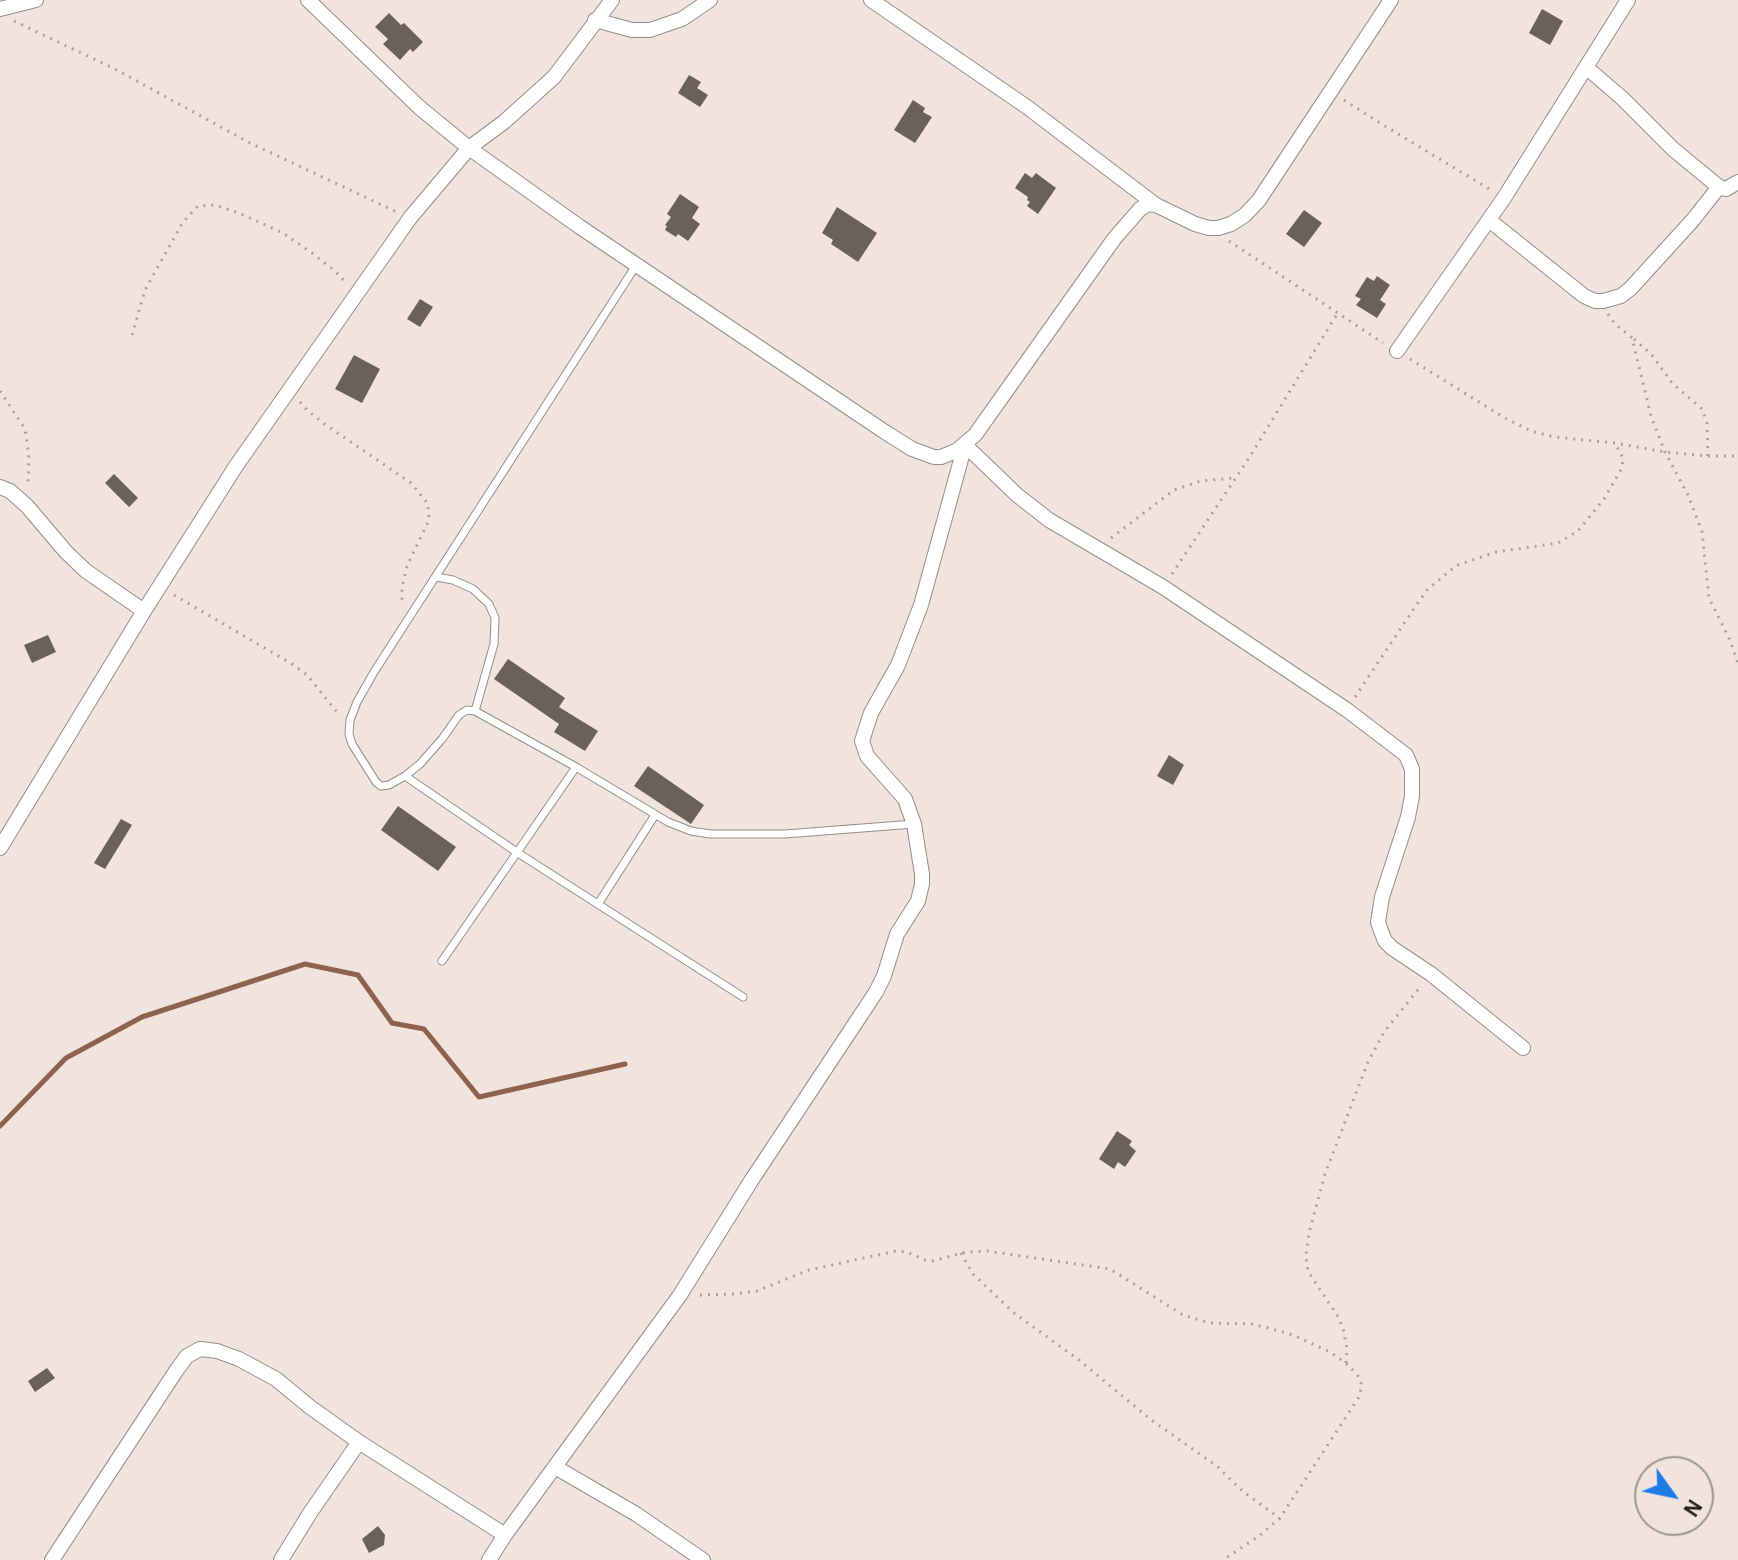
<!DOCTYPE html>
<style>
body{margin:0}
#map{position:relative;width:1738px;height:1560px;overflow:hidden;background:#f1e4de;font-family:"Alegreya Sans",sans-serif}
canvas{display:block}
.north{position:absolute;left:1634px;top:1456px;width:80px;height:80px;box-sizing:border-box;background:#f1e4de;border:2px solid #9f9591;border-radius:50%;rotate:123deg;font-size:22px;font-weight:700;line-height:32px;text-align:center;color:#231f1d}
.north::after{content:'';display:block;margin:auto;width:28px;height:36px;background:#1d7ce5;clip-path:polygon(50% 0,100% 100%,50% 72%,0 100%)}
</style>
<div id="map">
<canvas width="1738" height="1560"></canvas>
<div class="north">N</div>
</div>
<script>
const ctx = document.querySelector('canvas').getContext('2d');
ctx.lineJoin = 'round';
const shape = rows => new Path2D(rows.map(r => 'M' + r).join(''));
function trace(path, color, width, dash) { ctx.strokeStyle = color; ctx.lineWidth = width; ctx.lineCap = dash ? 'butt' : 'round'; ctx.setLineDash(dash || []); ctx.stroke(path); }
function paint(path, color) { ctx.fillStyle = color; ctx.fill(path, 'evenodd'); }
const stream = shape([
 [0,1126,66,1058,142,1017,305,964,358,975,392,1023,424,1029,479,1097,625,1064]
]);
const building = shape([
 [1542,9,1563,21,1550,45,1529,33],
 [389,13,401,25,404,23,423,42,413,52,410,49,400,60,383,44,388,39,375,27],
 [689,75,701,82,697,88,708,95,700,107,678,93],
 [913,100,925,108,923,112,932,117,915,143,894,130],
 [1025,173,1032,178,1036,173,1056,188,1038,214,1027,206,1030,202,1027,200,1028,197,1015,188],
 [680,194,699,207,692,218,700,224,688,241,678,234,676,237,665,230,667,226,665,225,671,217,667,214],
 [837,207,877,233,858,262,831,244,833,240,822,233],
 [1304,210,1322,223,1304,247,1286,234],
 [1377,276,1390,285,1380,300,1386,304,1377,318,1356,305,1361,299,1355,296,1367,277,1374,281],
 [420,299,433,307,420,327,407,319],
 [354,355,380,369,362,403,335,389],
 [114,474,138,498,129,507,105,483],
 [48,635,56,652,32,663,24,645],
 [508,659,565,698,559,707,598,731,585,751,554,732,559,724,494,679],
 [1169,755,1184,765,1173,785,1157,776],
 [648,766,704,805,691,824,634,786],
 [398,806,456,847,438,871,381,830],
 [121,819,132,825,105,869,94,863],
 [1117,1131,1132,1141,1129,1145,1136,1151,1125,1167,1118,1162,1114,1169,1099,1159],
 [47,1368,55,1378,35,1392,28,1381],
 [378,1526,385,1535,384,1545,369,1553,362,1539]
]);
const path = shape([
 [14,21,115,69,250,143,397,212],
 [1344,100,1380,123,1491,190],
 [1229,241,1383,343],
 [1608,314,1615,324,1631,337,1633,342,1651,416,1665,452,1688,495,1702,532,1709,598,1730,640,1738,664],
 [132,335,145,290,183,222,198,206,215,205,239,213,283,233,312,253,335,271,346,283],
 [1634,339,1652,355,1672,383,1702,409,1707,423,1708,456],
 [1410,359,1503,417,1531,431,1554,437,1615,443,1665,452,1708,456,1738,456],
 [0,391,23,426,26,434,29,458,28,487],
 [300,402,307,410,323,423,411,483,428,504,429,520,407,566,402,588,402,605],
 [1111,538,1174,490,1201,481,1233,478],
 [1172,574,1249,458,1337,314],
 [174,595,292,664,307,675,340,716],
 [1355,697,1415,607,1427,590,1452,569,1458,565,1496,552,1558,543,1578,531,1604,499,1622,468,1623,458,1615,443],
 [961,1253,973,1274,1014,1313,1079,1360,1150,1419,1218,1467,1240,1489,1279,1518],
 [700,1295,734,1294,757,1291,809,1270,896,1251,907,1252,925,1260,932,1261,967,1252,987,1251,1110,1269,1183,1315,1210,1323,1251,1324,1265,1327,1293,1335,1330,1352,1346,1363,1358,1376,1362,1385,1359,1397,1280,1518,1259,1536,1223,1560],
 [1346,1363,1347,1349,1343,1328,1337,1315,1311,1276,1307,1267,1306,1255,1309,1233,1325,1174,1368,1062,1384,1032,1421,986]
]);
const lane = shape([
 [637,264,374,672,357,702,350,720,349,734,352,744,376,782,381,786,389,785,405,776,420,764,442,739,459,715,467,710,475,711,576,767,668,822,691,831,710,834,785,834,914,824],
 [436,577,453,580,473,589,489,604,495,618,494,644,475,711],
 [405,776,518,853,743,997],
 [598,904,655,815],
 [442,961,576,767]
]);
const street = shape([
 [308,0,420,108,469,148,580,227,885,432,912,449,934,457,941,457,956,451,975,435,1114,239,1140,209,1148,204,1156,205,1195,224,1209,228,1218,228,1231,224,1245,215,1259,200,1286,159,1391,0],
 [871,0,1027,107,1156,205],
 [0,9,36,0],
 [595,20,632,30,650,30,682,19,710,0],
 [1587,68,1622,98,1673,149,1719,187,1726,189,1738,182],
 [1489,220,1584,296,1595,301,1603,301,1621,296,1630,289,1692,221,1719,187],
 [1397,351,1504,198,1628,0],
 [0,487,10,491,27,506,66,552,86,571,144,611],
 [0,848,144,611,236,466,410,218,469,148,504,122,554,77,612,0],
 [555,1467,636,1514,703,1560],
 [52,1560,176,1371,187,1356,200,1349,217,1351,239,1359,276,1379,310,1407,359,1442,505,1535],
 [281,1560,310,1513,359,1442],
 [489,1560,505,1535,680,1295,751,1181,876,992,884,976,897,934,918,901,922,884,922,874,914,824,905,799,867,756,862,741,871,713,898,665,921,605,965,445,1017,495,1049,520,1163,587,1347,710,1406,755,1412,769,1412,796,1408,817,1382,897,1378,922,1381,931,1385,941,1392,948,1431,974,1523,1048]
]);
trace(stream, '#8d6350', 5);
paint(building, '#6b605b');
trace(lane, '#988c87', 9);
trace(street, '#988c87', 16);
trace(path, '#aaa09c', 3, [2, 6]);
trace(lane, '#fff', 7);
trace(street, '#fff', 14);
</script>
